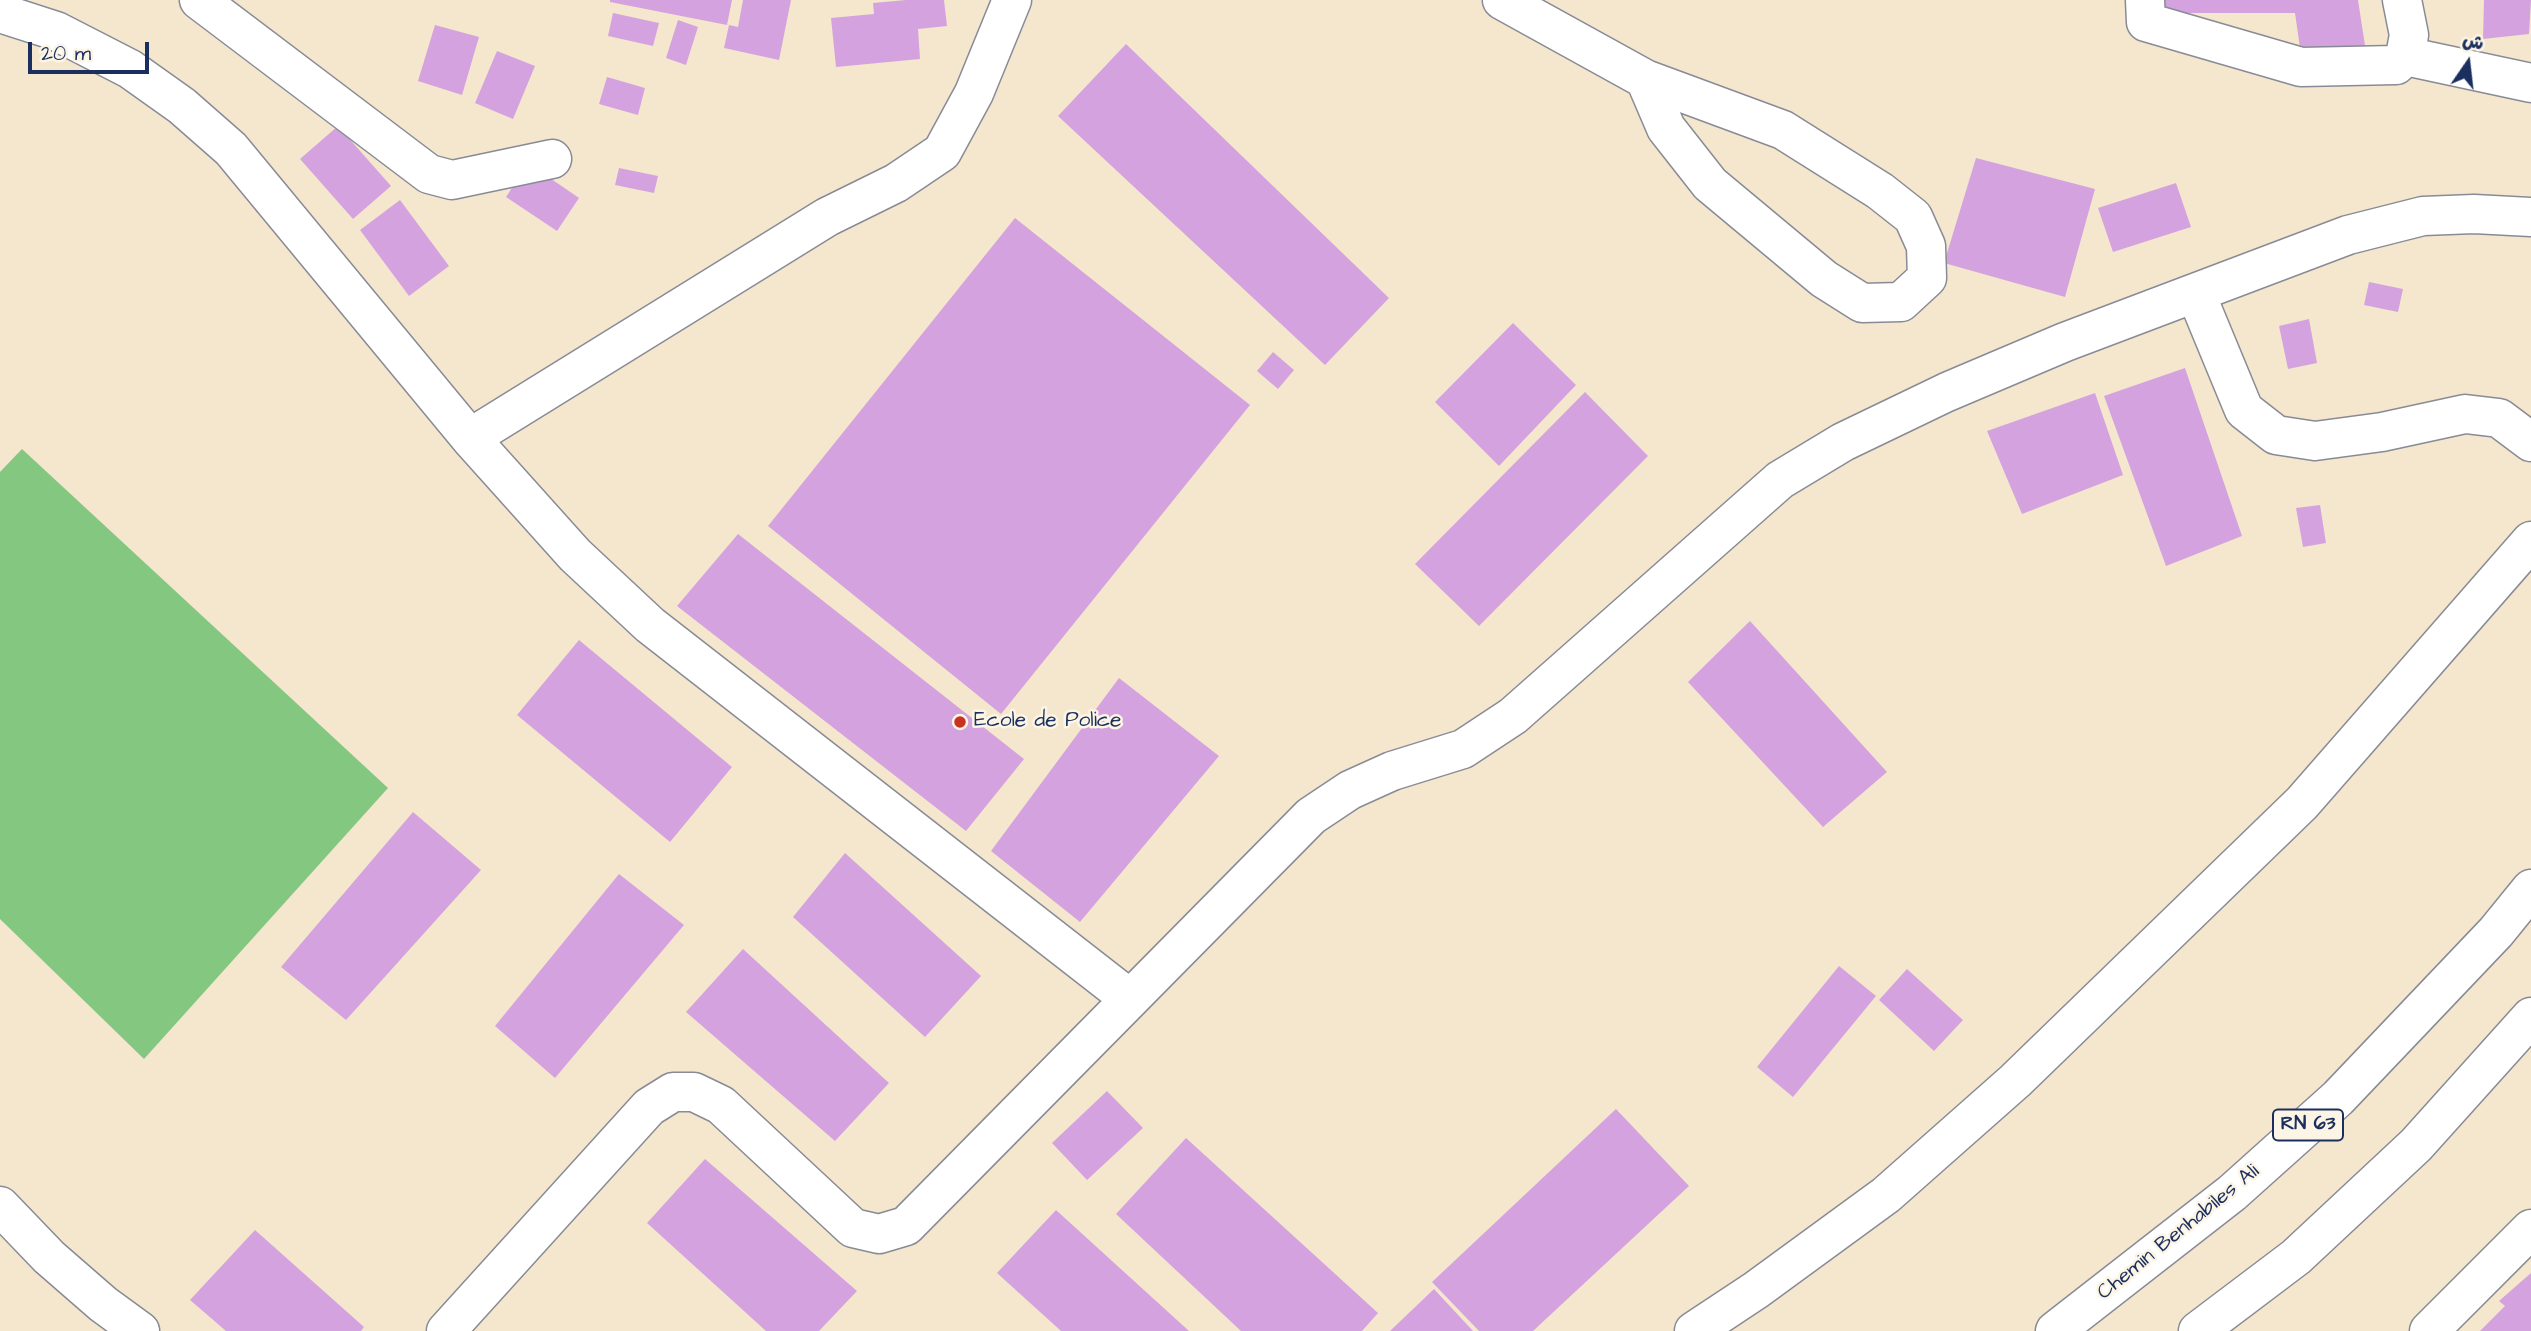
<!DOCTYPE html>
<meta charset="utf-8">
<style>
body{margin:0}
#map{position:relative;width:2531px;height:1331px;overflow:hidden;background:#f4e7cd;font-family:"Architects Daughter","Playpen Sans Arabic",sans-serif}
canvas{display:block}
.north{position:absolute;left:2433px;top:28px;width:70px;height:70px;-webkit-text-stroke:5px #fcf5e5;paint-order:stroke;rotate:14deg;font-size:19px;font-weight:700;line-height:28px;text-align:center;color:#1b2f5e}
.north::after{content:'';display:block;margin:auto;width:24px;height:32px;background:#1b2f5e;clip-path:polygon(50% 0,100% 100%,50% 72%,0 100%)}
.scale{position:absolute;left:28px;top:42px;width:121px;height:32px;box-sizing:border-box;border:4px solid #1b2f5e;border-top:0;padding-left:9px;font-size:21px;line-height:24px;white-space:nowrap;color:#1b2f5e;-webkit-text-stroke:5px #fcf5e5;paint-order:stroke}
</style>
<div id="map">
<canvas width="2531" height="1331"></canvas>
<div class="north">ش</div>
<div class="scale">20 m</div>
</div>
<script>
const ctx = document.querySelector('canvas').getContext('2d');
ctx.lineJoin = 'round';
function paint(path, color) { ctx.fillStyle = color; ctx.fill(path, 'evenodd'); }
const shape = rows => new Path2D(rows.map(r => 'M' + r).join(''));
function trace(path, color, width, dash) { ctx.strokeStyle = color; ctx.lineWidth = width; ctx.lineCap = dash ? 'butt' : 'round'; ctx.setLineDash(dash || []); ctx.stroke(path); }
function write(font, color, halo, rows, align = 'center') {
  ctx.font = font + ' "Architects Daughter",sans-serif'; ctx.lineWidth = 5; ctx.setLineDash([]); ctx.textBaseline = 'middle'; ctx.strokeStyle = halo; ctx.fillStyle = color; for (const [text, x, y, turn = 0] of rows) {
    ctx.save(); ctx.translate(x, y); ctx.rotate((+turn || 0) * Math.PI / 180); ctx.textAlign = isNaN(turn) ? turn : align; if (halo) ctx.strokeText(text, 0, 0); ctx.fillText(text, 0, 0); ctx.restore();
  }
}
const green = shape([
 [22,449,388,788,144,1059,0,919,0,472]
]);
const building = shape([
 [610,0,732,0,727,25,610,2],
 [743,0,791,0,779,60,724,48,729,25,738,27],
 [906,0,944,0,947,26,918,29,920,59,836,67,831,18,874,14,873,3],
 [2158,0,2358,0,2366,52,2301,55,2295,13,2160,13],
 [2484,0,2531,0,2529,34,2483,39],
 [613,13,659,23,653,46,608,36],
 [678,20,698,27,686,65,666,58],
 [435,25,479,37,462,95,418,81],
 [1126,44,1389,298,1325,365,1058,116],
 [497,51,535,66,513,119,475,103],
 [607,77,645,88,638,115,599,104],
 [338,126,391,186,353,219,300,159],
 [1976,158,2095,189,2065,297,1944,263],
 [528,163,579,198,557,231,506,197],
 [619,168,658,176,654,193,615,185],
 [2176,183,2191,227,2113,252,2098,208],
 [400,200,449,266,409,296,360,230],
 [1015,218,1250,405,1001,714,768,526],
 [2369,282,2403,289,2398,312,2364,305],
 [2309,319,2317,363,2288,369,2279,326],
 [1513,323,1576,385,1499,466,1435,402],
 [1273,352,1294,370,1278,389,1257,371],
 [2185,368,2242,536,2166,566,2104,396],
 [1585,392,1648,456,1479,626,1415,564],
 [2095,393,2123,475,2022,514,1987,431],
 [2320,505,2326,543,2303,547,2296,508],
 [738,534,1024,759,966,831,677,606],
 [1750,621,1887,772,1823,827,1688,682],
 [579,640,732,767,670,842,517,715],
 [1119,678,1219,756,1080,922,991,851],
 [413,812,481,870,346,1020,281,967],
 [845,853,981,976,925,1037,793,917],
 [619,874,684,925,555,1078,495,1026],
 [743,949,889,1083,835,1141,686,1012],
 [1839,966,1876,996,1793,1097,1757,1067],
 [1907,969,1963,1020,1934,1051,1879,1000],
 [1107,1091,1143,1128,1087,1180,1052,1143],
 [1616,1109,1689,1186,1533,1331,1479,1331,1432,1282],
 [1186,1138,1378,1313,1362,1331,1241,1331,1116,1214],
 [705,1159,857,1291,819,1331,766,1331,647,1223],
 [1056,1210,1189,1331,1061,1331,997,1273],
 [255,1230,364,1327,361,1331,226,1331,190,1300],
 [2531,1273,2531,1331,2480,1331,2505,1306,2499,1301],
 [1434,1289,1473,1331,1390,1331]
]);
const minor = shape([
 [199,0,429,174,452,180,552,159],
 [1502,0,1645,79,1783,130,1880,191,1913,217,1926,246,1927,278,1901,302,1862,303,1824,279,1710,184,1666,128,1645,79],
 [2145,0,2146,22,2301,67,2396,65,2405,56,2409,35,2402,0],
 [0,13,56,31,130,69,182,106,231,149,470,438,575,555,650,625,1130,999],
 [2405,56,2531,83],
 [2196,294,2244,410,2276,435,2315,441,2382,432,2465,414,2499,418,2531,442],
 [470,438,827,217,896,183,942,152,974,93,1012,0],
 [0,1206,49,1257,103,1304,140,1331],
 [446,1331,649,1107,673,1092,694,1092,721,1105,853,1228,879,1234,906,1226,1311,816,1350,790,1392,771,1463,749,1513,716,1780,480,1843,442,1947,392,2065,342,2348,235,2423,216,2474,214,2531,217],
 [1694,1331,1756,1290,1886,1195,2015,1081,2302,803,2531,541],
 [2429,1331,2531,1229]
]);
const major = shape([
 [2055,1331,2232,1193,2338,1098,2496,932,2531,889],
 [2198,1331,2296,1257,2416,1145,2531,1017]
]);
const markers = [
 [960,722,7,"#c8321e"]
];
const shields = [
 [2308,1125,70]
];
const shieldNames = [
 ["RN 63",2308,1125]
];
const poiNames = [
 ["Ecole de Police",974,722]
];
const streetNames = [
 ["Chemin Benhabiles Ali",2179,1233,-39]
];
paint(green, '#83c781');
paint(building, '#d4a3df');
trace(minor, '#888b96', 41);
trace(major, '#888b96', 41);
trace(minor, '#fff', 38);
trace(major, '#fff', 38);
for (const [x, y, r, color] of markers) { const dot = new Path2D(); dot.arc(x, y, r, 0, 2 * Math.PI); ctx.fillStyle = color; ctx.fill(dot); trace(dot, '#fcf5e5', 2.5); }
for (const [x, y, w] of shields) { const box = new Path2D(); box.roundRect(x - w / 2, y - 15.5, w, 31, 5); ctx.fillStyle = '#fcf5e5'; ctx.fill(box); trace(box, '#1b2f5e', 2); }
write('bold 19px', '#1b2f5e', null, shieldNames);
write('21px', '#1b2f5e', '#fcf5e5', poiNames, 'left');
write('21px', '#1b2f5e', '#fcf5e5', streetNames);
</script>
